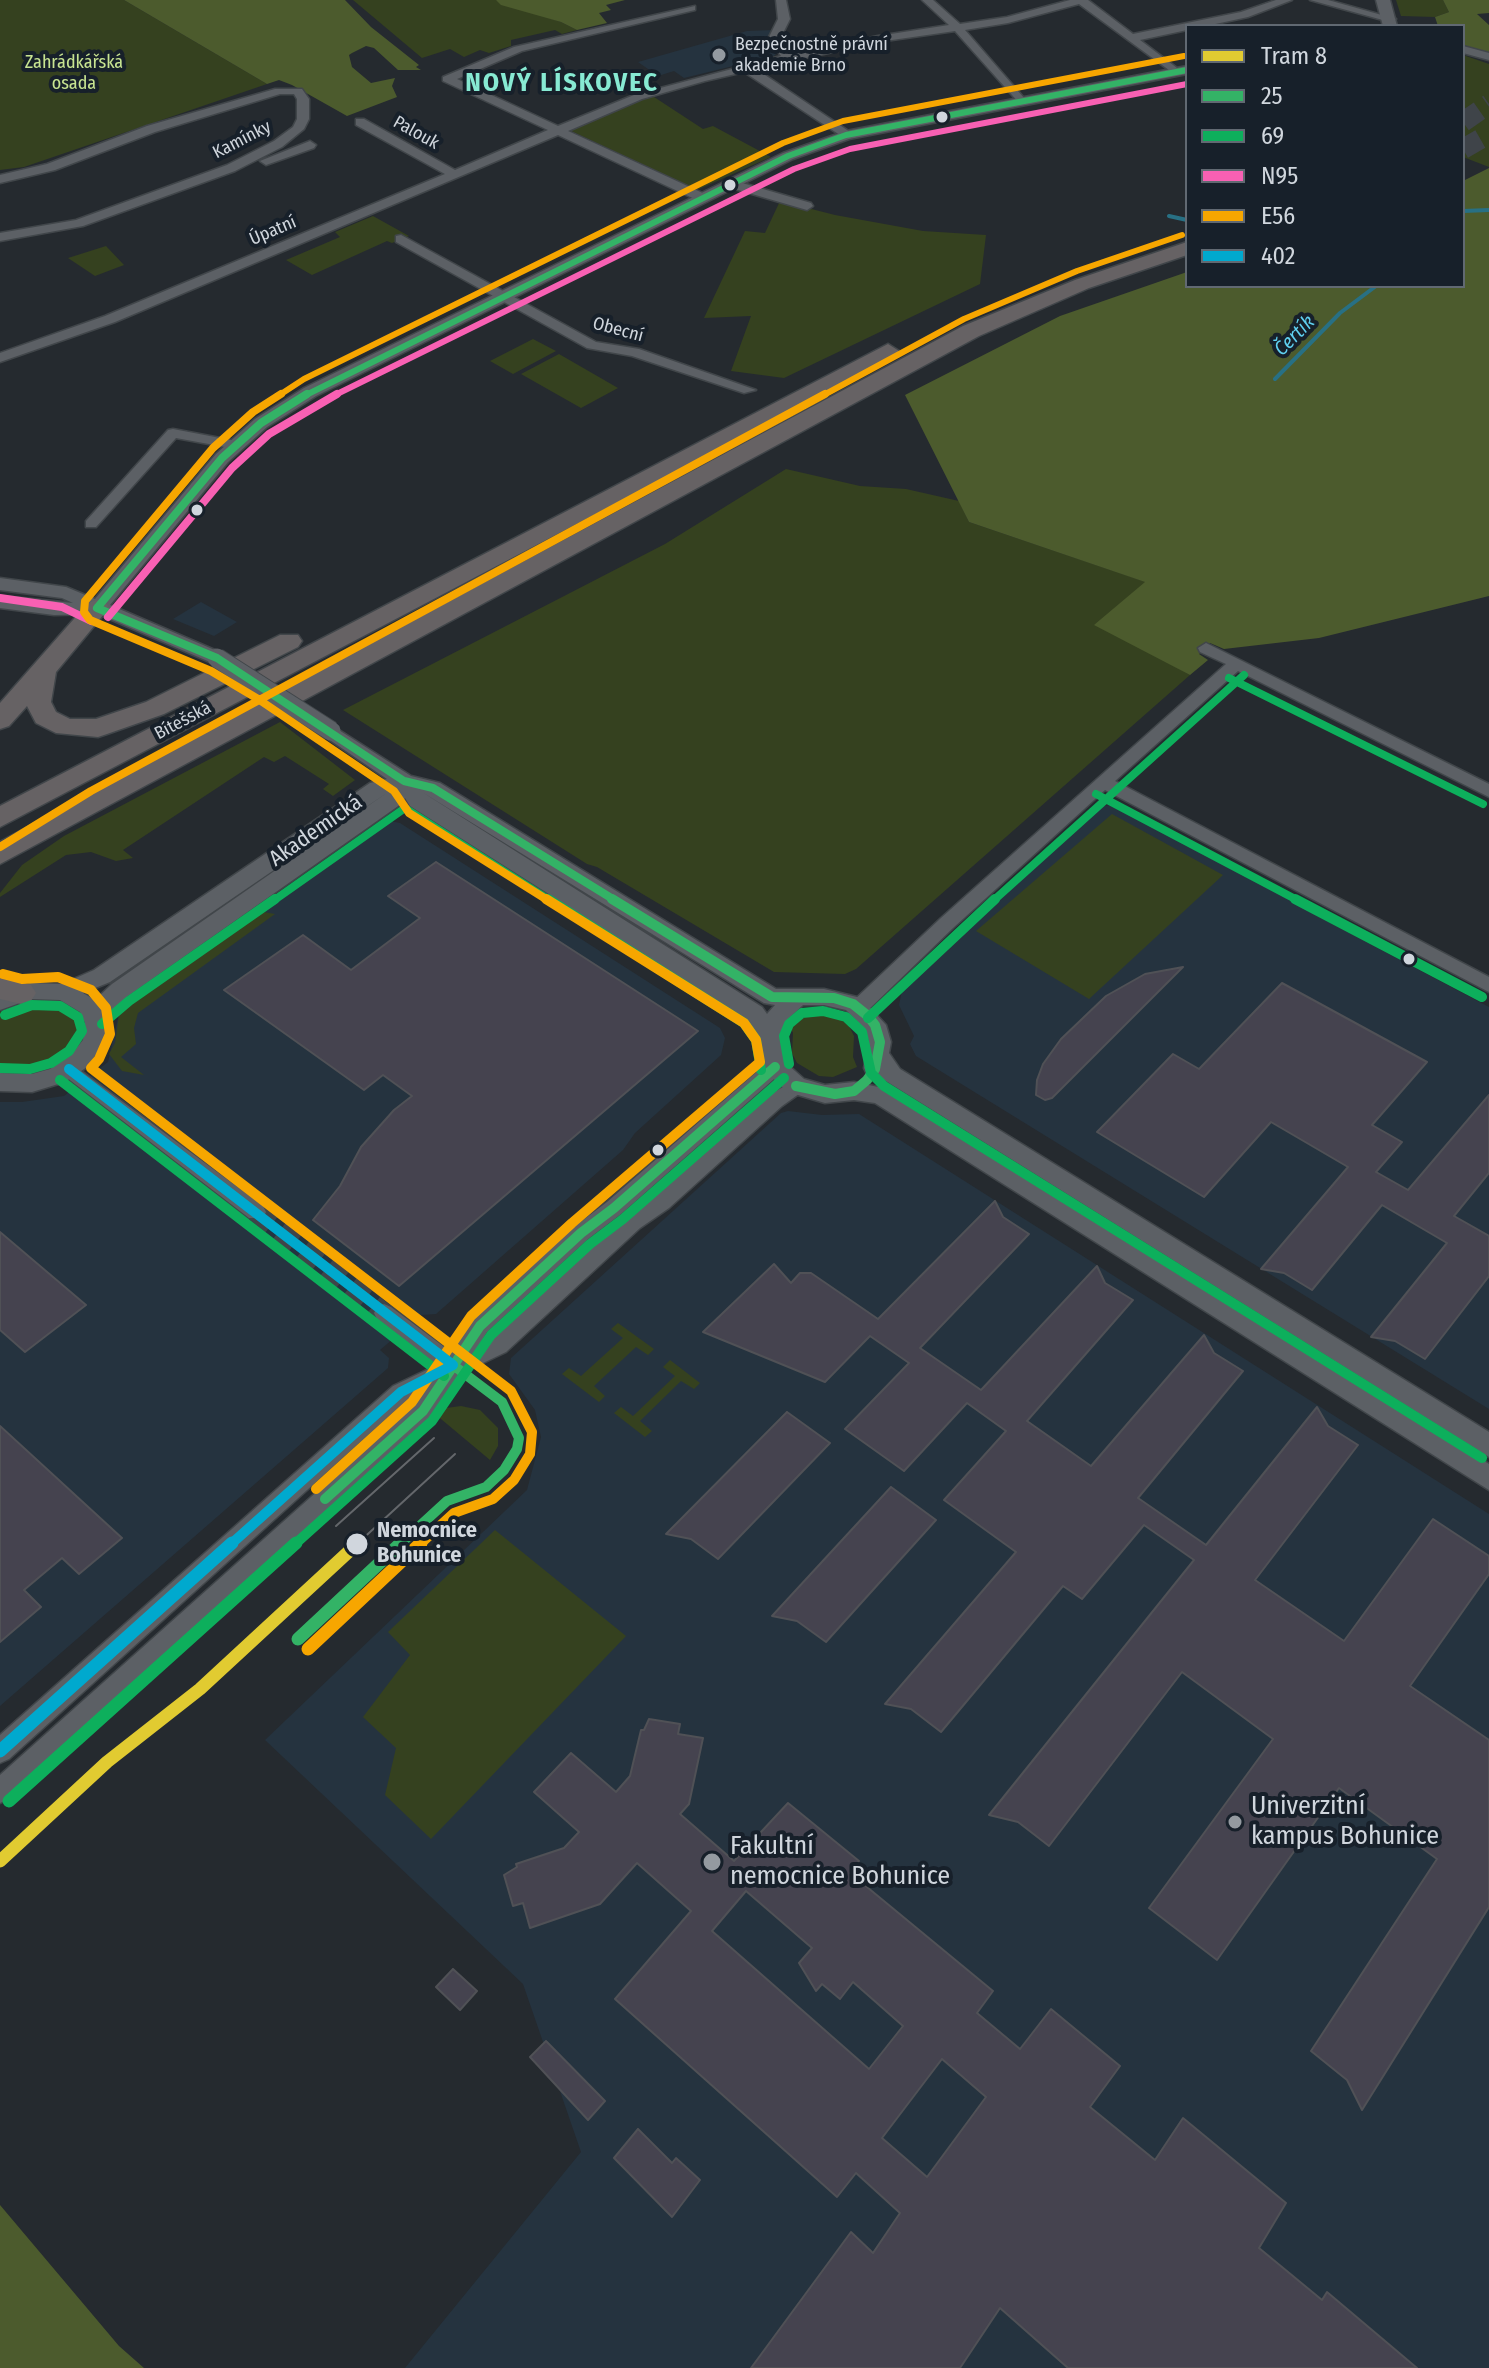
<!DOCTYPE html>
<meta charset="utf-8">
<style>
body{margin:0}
#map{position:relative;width:1489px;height:2368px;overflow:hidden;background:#252a2f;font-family:"Fira Sans Condensed",sans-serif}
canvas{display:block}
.legend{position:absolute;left:1185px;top:24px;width:280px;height:264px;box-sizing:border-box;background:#17202a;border:2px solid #616972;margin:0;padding:10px 14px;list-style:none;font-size:24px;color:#d0d6dd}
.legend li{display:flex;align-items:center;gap:16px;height:40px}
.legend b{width:40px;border:2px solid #616972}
</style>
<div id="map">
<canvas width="1489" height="2368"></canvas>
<ul class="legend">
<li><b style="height:10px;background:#e1cb31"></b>Tram 8</li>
<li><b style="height:10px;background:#33b366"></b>25</li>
<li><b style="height:10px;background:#0daf5c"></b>69</li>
<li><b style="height:10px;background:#f860b3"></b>N95</li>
<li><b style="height:10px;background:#f7a600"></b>E56</li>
<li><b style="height:10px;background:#00a9ce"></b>402</li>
</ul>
</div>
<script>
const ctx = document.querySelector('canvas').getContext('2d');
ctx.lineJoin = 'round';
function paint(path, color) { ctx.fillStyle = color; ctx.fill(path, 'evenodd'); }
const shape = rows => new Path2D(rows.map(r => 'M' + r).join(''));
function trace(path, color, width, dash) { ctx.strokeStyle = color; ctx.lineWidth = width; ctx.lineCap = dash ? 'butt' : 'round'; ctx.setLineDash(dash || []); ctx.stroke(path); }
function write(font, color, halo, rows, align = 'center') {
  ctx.font = font + ' "Fira Sans Condensed",sans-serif'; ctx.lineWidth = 8; ctx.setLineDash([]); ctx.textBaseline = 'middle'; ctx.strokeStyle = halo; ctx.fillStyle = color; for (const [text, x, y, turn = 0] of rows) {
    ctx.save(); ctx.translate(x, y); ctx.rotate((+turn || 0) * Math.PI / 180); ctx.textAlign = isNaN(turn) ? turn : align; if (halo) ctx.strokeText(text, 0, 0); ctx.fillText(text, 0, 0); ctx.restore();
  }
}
const built = shape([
 [774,30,764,42,767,45,765,46,776,54,774,56,684,78,674,71,658,76,638,62,747,31],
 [201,602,237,622,214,636,173,619],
 [1119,804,1299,898,1317,916,1489,1007,1489,1409,916,1056,910,1044,914,1036,899,1005,903,986,1103,806],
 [390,821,400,823,720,1028,725,1038,721,1055,635,1133,623,1150,436,1314,421,1315,380,1350,389,1358,388,1368,0,1706,0,1102,22,1102,64,1096,108,1062,119,1014,127,1003,381,824],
 [788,1111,822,1115,859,1114,1489,1514,1489,2368,405,2368,581,2152,523,1984,265,1740,527,1490,541,1437,535,1410,509,1374,511,1358,781,1113]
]);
const green = shape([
 [0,0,124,0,267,84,24,167,0,170],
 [353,0,496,0,561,22,577,30,562,34,555,30,511,40,511,46,489,53,480,50,464,57,450,49,422,58],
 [1396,0,1443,0,1449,12,1435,17,1401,16],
 [1463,55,1489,64,1489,167,1463,157],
 [651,95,703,129,713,126,771,157,697,190,569,130],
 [780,201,835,215,923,231,986,235,980,284,784,378,731,371,751,316,704,318,745,231,765,233],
 [373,216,409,236,392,243,387,241,312,275,286,260,340,237,335,232],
 [106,246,124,265,95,276,68,258],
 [533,339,556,351,513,374,490,361],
 [559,354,618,388,581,408,521,374],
 [786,469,860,486,906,489,959,501,969,522,1146,582,1114,609,1171,664,1190,675,856,969,845,974,774,972,597,867,587,864,343,710,665,544],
 [280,722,355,780,333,796,323,789,329,784,285,756,274,762,264,757,123,850,133,858,116,861,91,852,66,855,0,897,0,893,22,865,64,836],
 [1112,814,1223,875,1089,999,976,931],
 [253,910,275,914,138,1013,134,1028,136,1044,121,1057,144,1075,122,1071,109,1054,115,1043,119,1014,127,1003],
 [38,999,69,1004,80,1013,86,1024,85,1037,68,1062,34,1077,0,1074,0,1012,21,1002],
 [812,1014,839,1018,849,1026,854,1036,853,1057,857,1067,833,1077,819,1076,797,1063,792,1053,793,1033,789,1024],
 [618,1323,654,1349,648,1355,636,1347,594,1386,605,1396,599,1402,562,1374,569,1368,581,1376,623,1338,611,1329],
 [670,1360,700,1383,694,1389,681,1381,640,1421,652,1431,645,1437,614,1413,621,1407,633,1416,675,1376,663,1367],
 [461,1406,480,1410,498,1428,498,1446,490,1460,435,1414,446,1408],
 [495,1530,626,1636,431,1839,385,1795,396,1748,363,1717,410,1655,388,1632]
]);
const forest = shape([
 [124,0,345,0,371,27,419,65,416,67,421,70,398,70,374,48,366,46,352,53,349,55,352,67,371,83,395,78,392,86,397,97,347,116,292,85,279,80,267,84],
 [496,0,625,0,606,5,611,10,599,13,607,23,577,30,561,22,501,5],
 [1443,0,1489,0,1489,13,1477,14,1489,25,1489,55,1463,47,1463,26,1438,26,1435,17,1449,12],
 [1489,168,1489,596,1319,638,1224,649,1210,643,1199,654,1208,660,1190,675,1094,625,1145,582,969,522,905,395,1060,316,1187,272,1187,286,1463,286,1463,181],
 [0,2205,119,2346,144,2368,0,2368]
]);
const stream = shape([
 [1463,211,1489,210],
 [1169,216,1187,220],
 [1275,379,1340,313,1376,286]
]);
const building = shape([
 [436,862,698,1031,399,1286,313,1220,340,1186,361,1147,394,1110,412,1096,383,1075,364,1090,224,990,303,935,351,970,420,918,388,896,436,862],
 [1183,967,1052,1098,1045,1100,1036,1095,1037,1080,1043,1064,1061,1039,1106,996,1145,974,1183,967],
 [1282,983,1427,1062,1372,1125,1402,1142,1376,1172,1408,1190,1489,1095,1489,1173,1454,1216,1489,1236,1489,1276,1425,1359,1395,1341,1371,1337,1447,1243,1382,1205,1312,1290,1284,1273,1261,1269,1348,1167,1271,1122,1204,1197,1097,1132,1173,1054,1199,1069,1282,983],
 [995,1201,1003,1217,1029,1234,920,1348,981,1390,1097,1266,1105,1283,1133,1300,1027,1421,1091,1466,1204,1335,1214,1353,1243,1371,1138,1498,1206,1545,1317,1407,1328,1426,1358,1445,1255,1580,1344,1641,1433,1519,1489,1556,1489,1574,1410,1686,1489,1740,1489,1907,1362,2110,1347,2080,1311,2051,1437,1859,1339,1788,1217,1960,1149,1908,1273,1739,1182,1672,1049,1846,1018,1822,989,1815,1194,1560,1144,1525,1082,1599,1063,1586,941,1732,911,1709,885,1704,1016,1552,944,1500,1006,1431,967,1403,904,1471,845,1429,909,1363,870,1336,825,1382,703,1332,774,1264,791,1283,800,1273,811,1273,878,1319,995,1201],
 [0,1232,86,1305,25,1352,0,1330,0,1232],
 [787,1412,830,1443,718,1559,691,1539,666,1534,787,1412],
 [0,1426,122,1538,79,1574,62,1558,24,1590,41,1607,0,1642,0,1426],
 [891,1487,936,1520,826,1642,797,1621,772,1616,891,1487],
 [649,1719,680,1724,678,1734,703,1738,689,1804,680,1814,734,1861,788,1803,859,1861,850,1873,993,1991,977,2013,1020,2049,1051,2009,1120,2066,1090,2107,1155,2160,1183,2118,1286,2203,1259,2248,1322,2300,1327,2292,1417,2368,1068,2368,1000,2308,960,2368,751,2368,851,2232,873,2253,900,2213,856,2173,837,2197,615,1999,691,1911,637,1863,600,1904,530,1928,523,1903,513,1906,504,1875,517,1867,516,1864,564,1848,579,1832,534,1792,571,1753,616,1792,630,1776,641,1730,644,1730,649,1719],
 [746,1891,812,1948,799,1963,816,1991,822,1984,840,1999,853,1982,903,2026,869,2069,712,1931,746,1891],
 [942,2059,986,2097,927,2177,882,2138,942,2059],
 [453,1969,477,1991,460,2010,436,1987,453,1969],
 [546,2041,605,2101,588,2120,530,2057,546,2041],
 [638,2129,672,2163,676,2158,700,2180,672,2217,614,2158,638,2129]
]);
const minorTunnel = shape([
 [256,1212,384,1313]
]);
const trunkTunnel = shape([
 [1463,122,1489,104],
 [1463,149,1489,134]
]);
const minor = shape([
 [776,0,786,0,790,19,780,39,791,54,878,36,949,25,922,0,933,0,960,24,1007,17,1070,0,1088,0,1133,34,1241,12,1276,0,1292,0,1248,17,1206,26,1187,26,1187,30,1140,40,1177,68,1179,70,1173,73,1079,4,1008,23,965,30,1024,98,1024,102,1020,104,955,31,878,42,756,69,850,132,852,135,846,139,744,72,705,81,642,99,568,131,707,195,707,201,699,201,558,135,115,322,0,362,0,353,105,316,445,174,356,125,356,119,364,119,455,170,548,130,443,81,443,77,514,47,695,6,695,10,522,51,457,79,558,126,634,95,781,56,768,39,778,19,776,0],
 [1310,0,1328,0,1396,19,1390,22,1310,0],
 [1463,46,1489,53,1489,60,1463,53,1463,46],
 [275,89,302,89,309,99,309,119,304,129,282,147,235,171,83,226,0,241,0,233,76,220,227,165,274,141,293,127,297,119,297,99,294,94,280,94,155,132,55,170,0,183,0,175,47,164,147,126,275,89],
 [310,141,316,145,314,148,266,165,260,161,310,141],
 [732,180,811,203,813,206,807,210,728,187,726,184,732,180],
 [401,235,596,342,639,349,756,390,744,393,632,356,587,348,396,242,396,236,401,235],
 [173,429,236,441,243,445,236,449,176,438,96,527,86,527,86,521,168,430,173,429],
 [1206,643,1489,784,1489,797,1238,671,1115,781,1489,977,1489,992,1105,790,953,928,865,1013,851,1013,849,1008,851,1003,941,918,1226,664,1200,652,1198,648,1206,643],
 [775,1060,782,1062,785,1067,782,1072,621,1214,588,1239,487,1332,479,1345,490,1340,626,1216,655,1196,768,1096,796,1079,803,1081,806,1086,803,1091,782,1106,669,1208,640,1228,506,1352,460,1374,431,1418,9,1799,0,1803,0,1775,415,1404,424,1391,409,1398,9,1759,0,1763,0,1735,393,1386,437,1365,377,1319,374,1313,377,1307,384,1304,391,1307,451,1352,473,1320,574,1227,607,1202,768,1062,775,1060],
 [69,1062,263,1206,266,1212,263,1218,249,1218,62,1074,59,1069,69,1062]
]);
const tertiary = shape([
 [1376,0,1390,0,1397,26,1383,26,1376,0],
 [1187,66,1187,74,849,139,793,159,316,396,267,427,228,462,110,605,224,654,227,658,224,662,210,662,98,614,54,615,0,608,0,596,73,603,62,598,0,590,0,578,66,587,95,599,216,454,255,419,304,388,783,153,846,131,1187,66],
 [331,725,411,776,440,783,776,989,824,989,861,998,886,1025,891,1042,889,1053,900,1069,1489,1432,1489,1457,878,1076,867,1074,864,1068,869,1042,865,1029,846,1010,824,1005,803,1005,787,1020,780,1034,786,1063,804,1079,825,1085,854,1082,888,1089,1489,1464,1489,1490,875,1103,854,1100,825,1103,788,1092,767,1073,758,1036,746,1019,410,806,405,798,401,804,128,996,104,1017,107,1033,104,1043,87,1067,65,1082,32,1092,0,1091,0,1073,32,1074,50,1069,71,1055,83,1040,85,1023,80,1012,60,1000,31,999,0,1010,0,993,30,983,62,984,94,970,370,783,387,779,324,736,321,731,331,725],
 [388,792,112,984,95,1000,83,993,110,982,388,792],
 [422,792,764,1003,775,1005,767,1014,762,1007,422,792]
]);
const trunk = shape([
 [1187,242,1187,255,1089,288,979,336,0,864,0,842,963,326,1075,280,1187,242],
 [888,344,899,351,896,356,0,827,0,806,888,344],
 [97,600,106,603,109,608,56,672,51,702,56,712,70,719,96,719,146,702,280,635,298,635,302,641,298,647,164,714,107,734,98,737,56,733,36,723,27,706,9,726,0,729,0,703,88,603,97,600],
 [0,977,31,985,36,993,31,1001,21,1004,0,999,0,977]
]);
const tram = shape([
 [336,1526,434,1438],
 [357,1544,455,1454]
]);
const tertiaryBridge = shape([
 [217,658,331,731]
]);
const bus1Far3 = shape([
 [304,396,788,156,846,135,1187,70]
]);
const bus1Far2 = shape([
 [97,608,222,458,261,423,307,394],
 [97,608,217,658,404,781,433,788,616,901]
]);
const bus1Far1 = shape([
 [612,899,772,997,834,998,853,1004,868,1016,875,1025,880,1042,875,1069,867,1080,854,1091,835,1094,796,1086],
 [325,1499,423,1411,480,1326,581,1233,614,1208,775,1067],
 [399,1545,447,1501,486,1487,504,1470,517,1449,519,1438,502,1402,453,1365]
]);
const bus1 = shape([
 [298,1639,401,1543]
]);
const bus2Far2 = shape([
 [1229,678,1483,804],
 [1096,794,1299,901],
 [273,901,405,808,551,901],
 [993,901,1244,675]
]);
const bus2Far1 = shape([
 [548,899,744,1023,756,1040,761,1070],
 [1295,899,1482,997],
 [868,1018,995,899],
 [102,1024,129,1001,275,899],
 [789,1064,784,1036,789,1024,802,1013,823,1011,846,1017,862,1032,871,1073,884,1086,1482,1458],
 [0,1068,30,1069,51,1063,69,1051,82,1031,78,1017,60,1006,32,1005,5,1015],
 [60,1080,444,1376],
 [294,1545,432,1421,491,1335,590,1244,623,1219,784,1078]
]);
const bus2 = shape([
 [9,1801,296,1543]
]);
const bus3Far1 = shape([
 [333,396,794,169,850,149,1187,84]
]);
const bus3 = shape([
 [0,598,62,607,91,621],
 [108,617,232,468,269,434,337,394]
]);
const bus4Far3 = shape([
 [278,396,304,379,783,143,843,121,1184,56],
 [822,396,964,319,1077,271,1182,235]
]);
const bus4Far2 = shape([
 [281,394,253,412,213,448,85,601,84,612,90,620,211,671,258,699,394,791,409,813,549,901],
 [0,847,91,791,825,394]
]);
const bus4Far1 = shape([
 [3,974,22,979,58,977,91,990,106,1008,110,1034,99,1059,91,1068,511,1391,532,1432,530,1454,514,1480,493,1499,454,1513,419,1545],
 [316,1489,412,1402,471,1316,572,1223,760,1062,756,1040,744,1023,546,899]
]);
const bus4 = shape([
 [308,1649,421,1543]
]);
const bus5Far1 = shape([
 [69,1069,453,1365],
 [230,1545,401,1392,453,1365]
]);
const bus5 = shape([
 [0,1751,232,1543]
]);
const tram1 = shape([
 [0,1861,107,1762,200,1689,357,1544]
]);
const markers = [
 [719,55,8,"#949aa0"],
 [942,117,7,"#d0d6dd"],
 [730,185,7,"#d0d6dd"],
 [197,510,7,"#d0d6dd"],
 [1409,959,7,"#d0d6dd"],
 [658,1150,7,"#d0d6dd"],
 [357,1544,12,"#d0d6dd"],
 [1235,1822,8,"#949aa0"],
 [712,1862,10,"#949aa0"]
];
const farPoinames = [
 ["Bezpečnostně právní",735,45],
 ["akademie Brno",735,66]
];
const farParknames = [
 ["Zahrádkářská",74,63],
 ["osada",74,84]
];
const farStreetnames = [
 ["Palouk",416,133,29],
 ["Kamínky",242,140,-27],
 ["Úpatní",273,231,-23],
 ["Obecní",618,330,15],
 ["Bítešská",183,721,-28]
];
const farWaternames = [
 ["Čertík",1295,336,-45]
];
const streetNames = [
 ["Akademická",316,831,-35]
];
const stopNames = [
 ["Nemocnice",377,1531],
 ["Bohunice",377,1556]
];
const farDistrictnames = [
 ["NOVÝ LÍSKOVEC",562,84]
];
const nearPoinames = [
 ["Univerzitní",1251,1807],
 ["kampus Bohunice",1251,1837],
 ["Fakultní",730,1847],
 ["nemocnice Bohunice",730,1877]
];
paint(built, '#25333f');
paint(green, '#35411f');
paint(forest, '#4c5b2d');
trace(stream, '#287084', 4);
paint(building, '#45434f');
trace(building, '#505156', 2);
trace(minorTunnel, '#3f4449', 20, [20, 10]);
trace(trunkTunnel, '#3f4449', 20, [20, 10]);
trace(minor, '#41464a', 3);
trace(tertiary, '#41464a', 3);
trace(trunk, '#41464a', 3);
paint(minor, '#5c6065');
paint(tertiary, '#5c6065');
paint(trunk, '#666264');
trace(tram, '#64676b', 2);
trace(tertiaryBridge, '#41464a', 21, []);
trace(tertiaryBridge, '#5c6065', 19);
trace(bus1Far3, '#33b366', 6);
trace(bus1Far2, '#33b366', 8);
trace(bus1Far1, '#33b366', 10);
trace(bus1, '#33b366', 13);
trace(bus2Far2, '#0daf5c', 8);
trace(bus2Far1, '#0daf5c', 10);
trace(bus2, '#0daf5c', 13);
trace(bus3Far1, '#f860b3', 6);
trace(bus3, '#f860b3', 8);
trace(bus4Far3, '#f7a600', 6);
trace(bus4Far2, '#f7a600', 8);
trace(bus4Far1, '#f7a600', 10);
trace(bus4, '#f7a600', 13);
trace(bus5Far1, '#00a9ce', 10);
trace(bus5, '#00a9ce', 13);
trace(tram1, '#e1cb31', 13);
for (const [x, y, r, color] of markers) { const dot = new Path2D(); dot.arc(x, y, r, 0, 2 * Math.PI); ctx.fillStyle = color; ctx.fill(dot); trace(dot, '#17202a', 3); }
write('18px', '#d0d6dd', '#17202a', farPoinames, 'left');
write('18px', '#c8e491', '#17202a', farParknames);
write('18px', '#d0d6dd', '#17202a', farStreetnames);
write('italic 20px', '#5fd0f0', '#17202a', farWaternames);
write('22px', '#d0d6dd', '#17202a', streetNames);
write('bold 22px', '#d0d6dd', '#17202a', stopNames, 'left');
ctx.letterSpacing = '2px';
write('bold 26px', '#87ead3', '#17202a', farDistrictnames);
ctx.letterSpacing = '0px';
write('26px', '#d0d6dd', '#17202a', nearPoinames, 'left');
</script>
